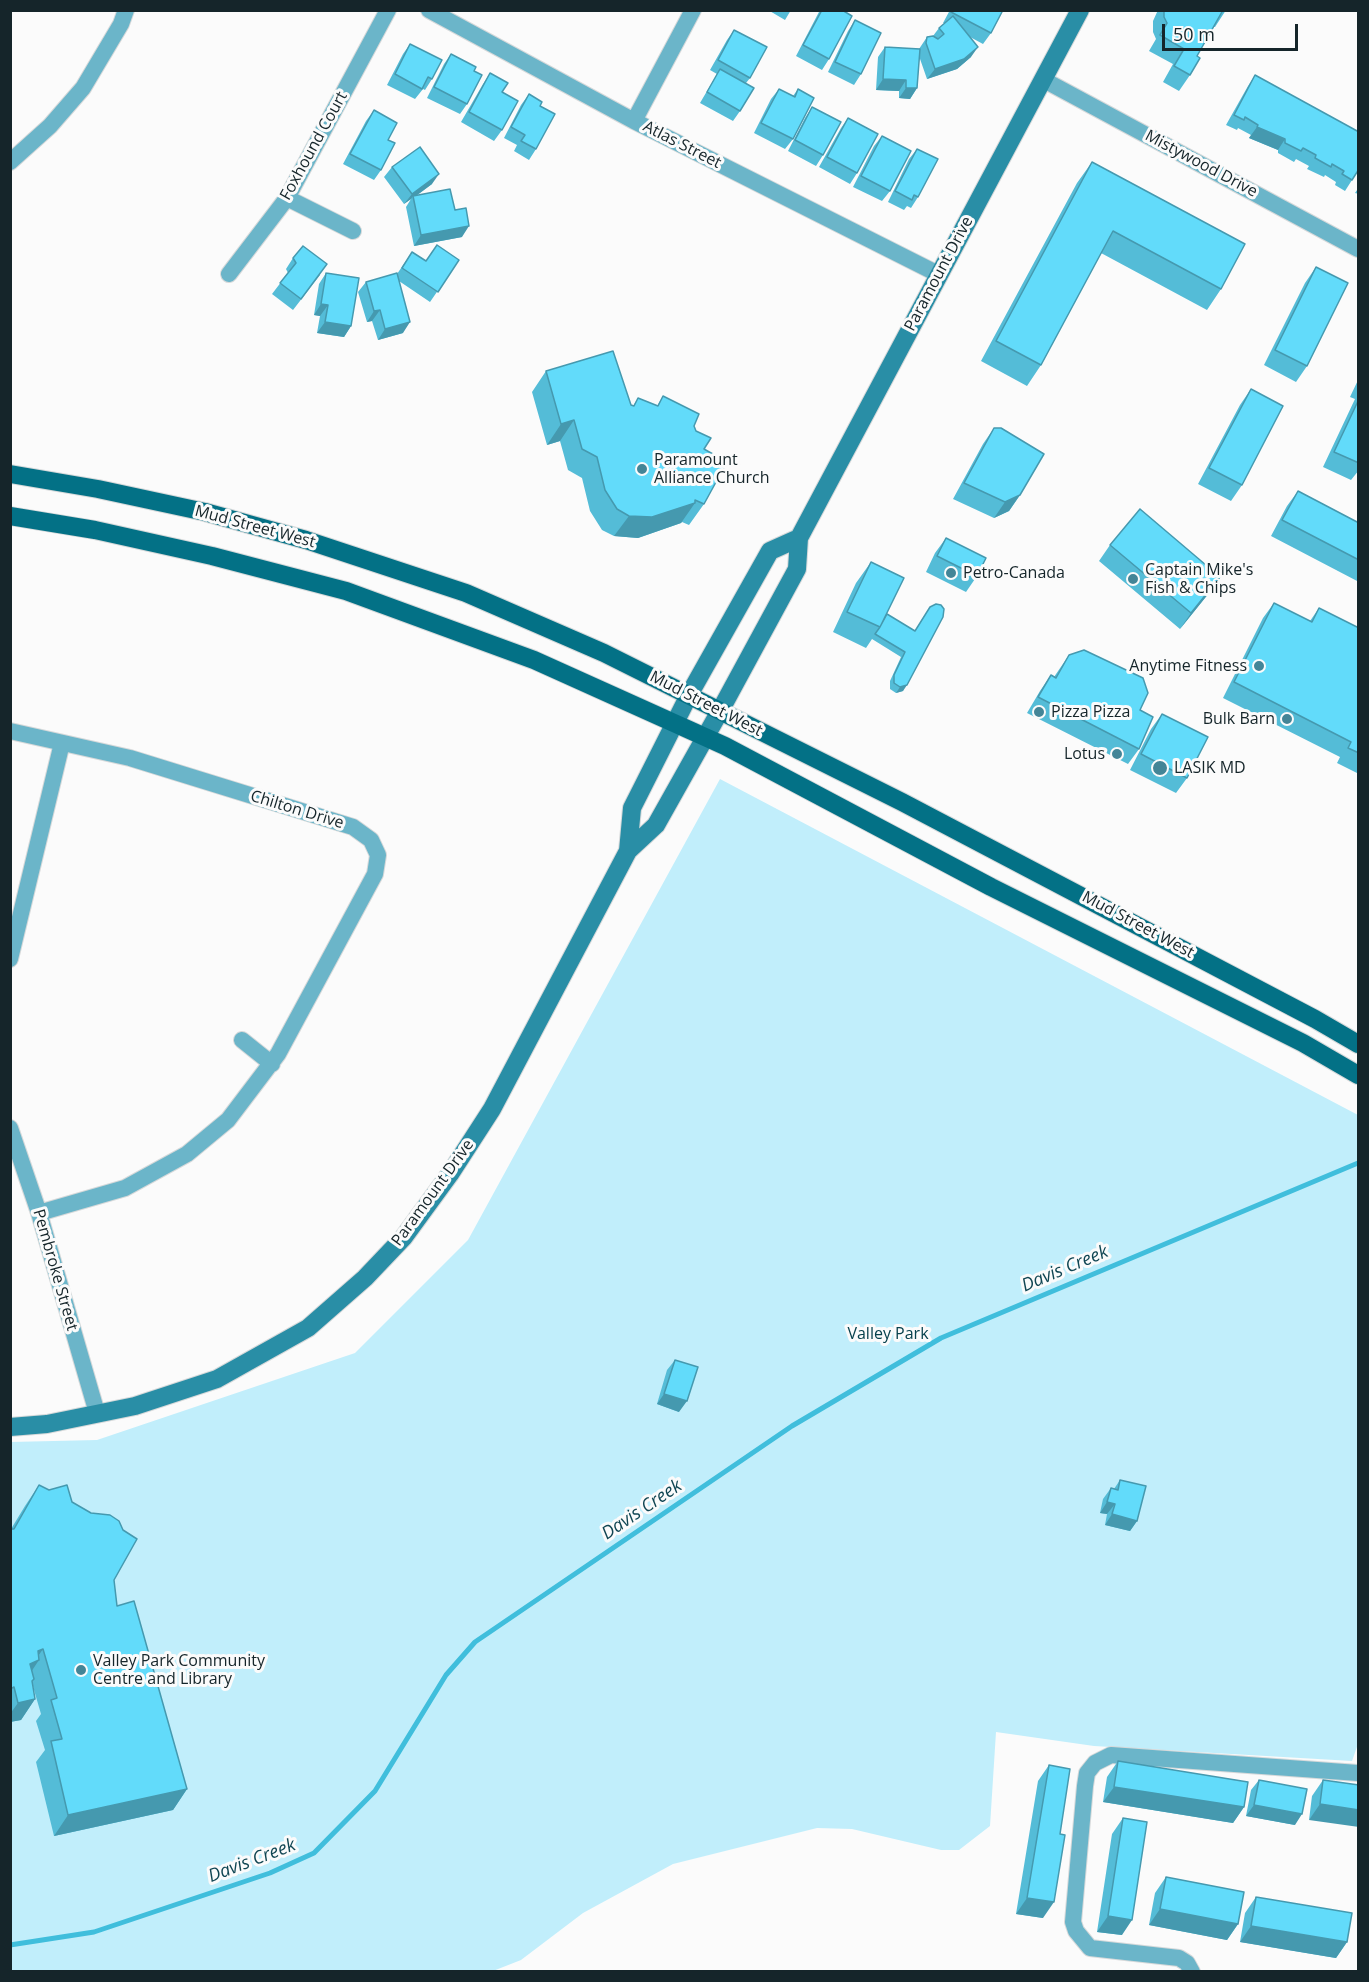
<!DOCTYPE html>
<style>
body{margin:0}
#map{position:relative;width:1369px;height:1982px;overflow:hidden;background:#fbfbfb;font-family:"Open Sans",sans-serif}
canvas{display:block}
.frame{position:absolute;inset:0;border:12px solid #15252a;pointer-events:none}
.scale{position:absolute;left:1162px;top:24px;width:136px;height:27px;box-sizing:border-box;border:3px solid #15252a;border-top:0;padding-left:8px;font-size:18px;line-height:21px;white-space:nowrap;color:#15252a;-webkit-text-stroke:4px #fbfbfb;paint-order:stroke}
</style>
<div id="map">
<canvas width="1369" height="1982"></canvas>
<div class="frame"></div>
<div class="scale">50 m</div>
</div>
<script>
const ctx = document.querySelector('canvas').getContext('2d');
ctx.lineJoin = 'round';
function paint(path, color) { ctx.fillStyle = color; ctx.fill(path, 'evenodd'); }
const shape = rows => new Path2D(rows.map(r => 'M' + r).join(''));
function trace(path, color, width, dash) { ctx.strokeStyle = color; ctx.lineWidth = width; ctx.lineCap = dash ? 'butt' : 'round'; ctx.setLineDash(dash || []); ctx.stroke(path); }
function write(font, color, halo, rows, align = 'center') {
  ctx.font = font + ' "Open Sans",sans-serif'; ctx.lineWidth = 6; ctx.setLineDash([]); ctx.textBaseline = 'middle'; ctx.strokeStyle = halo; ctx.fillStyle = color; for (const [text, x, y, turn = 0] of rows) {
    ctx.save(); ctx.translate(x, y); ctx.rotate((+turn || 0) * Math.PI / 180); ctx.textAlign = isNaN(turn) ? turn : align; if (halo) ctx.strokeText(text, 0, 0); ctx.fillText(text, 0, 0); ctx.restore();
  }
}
const green = shape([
 [720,779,1358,1115,1358,1744,1352,1761,1094,1746,996,1732,990,1826,959,1850,941,1850,852,1829,817,1828,673,1864,583,1913,521,1960,493,1971,11,1971,10,1442,97,1440,355,1353,468,1240]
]);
const stream = shape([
 [10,1945,94,1932,270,1873,314,1853,375,1791,446,1675,475,1642,792,1426,941,1338,1358,1163]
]);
const street = shape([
 [429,10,634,121,938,274],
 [1044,80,1358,249],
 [634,121,693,10],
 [10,162,50,126,83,88,121,24,126,10],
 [287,198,353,231],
 [229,274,287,198,388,10],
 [10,731,130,758,353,827,371,840,378,855,375,874,278,1054,228,1120,187,1154,125,1188,39,1213],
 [10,959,62,743],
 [242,1040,272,1064],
 [10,1128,39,1213,97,1413],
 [1192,1972,1187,1963,1179,1958,1090,1948,1076,1931,1073,1922,1085,1786,1087,1773,1095,1763,1111,1755,1358,1773]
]);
const secondary = shape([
 [628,851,632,808,689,695,770,551,799,538],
 [10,1427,47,1424,135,1406,217,1379,308,1328,365,1278,404,1237,450,1174,492,1109,628,851,656,825,720,711,797,569,799,538,1080,10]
]);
const primary = shape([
 [10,474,98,489,205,512,306,540,466,593,604,653,902,802,1315,1019,1358,1044],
 [10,516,95,530,212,556,346,591,534,660,725,746,991,887,1303,1043,1358,1075]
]);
const wall = shape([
 [768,10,791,10,785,20],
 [820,10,842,10,829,59,822,70,796,56],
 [950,10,1003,10,991,33,983,44,970,37,971,57,957,69,927,79,919,56,917,88,910,99,899,98,899,91,876,90,878,57,885,47,919,49,927,37,933,36,939,28,945,23,943,23],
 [1158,10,1226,10,1215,27,1214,27,1197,56,1190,75,1179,91,1163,82,1173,64,1149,51,1156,39,1153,32,1153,21],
 [855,20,861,74,854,85,828,72,848,31],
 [734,30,750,78,746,83,740,111,733,121,700,103,717,74,710,70,727,40],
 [410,44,432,79,425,90,423,89,415,99,387,85,403,54],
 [451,54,474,71,467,104,460,114,427,98,444,64],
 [490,73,502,92,502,130,494,141,461,122,483,84],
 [1255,75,1352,180,1345,191,1335,185,1336,182,1325,175,1324,177,1307,169,1309,166,1296,159,1294,162,1278,153,1278,150,1249,138,1251,135,1238,128,1237,130,1226,125,1248,86],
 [779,89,793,96,798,89,793,139,785,149,754,133,771,99],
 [529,94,536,149,529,160,514,151,517,145,504,138,521,105],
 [812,107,823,155,816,166,788,151,805,118],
 [374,110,388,140,381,170,374,180,343,164,366,121],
 [848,118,857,173,850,184,819,167,841,128],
 [882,136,890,191,882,201,853,187,874,146],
 [917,149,918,197,911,208,907,206,904,210,888,202,909,159],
 [1092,162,1221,289,1207,310,1101,253,1041,365,1027,386,981,361,1077,183],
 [392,167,432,184,416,196,455,210,462,237,414,246,406,207,411,199,404,204,384,177],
 [1359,187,1359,194,1355,193],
 [412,252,426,261,459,260,430,302,399,281,403,333,378,340,372,321,367,322,358,292,366,282,397,274],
 [293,258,320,275,293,310,272,294,288,273,286,269],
 [1316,267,1307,366,1296,382,1264,365,1305,283],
 [326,273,351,326,344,337,317,333,320,316,314,315,319,284],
 [546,371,633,406,638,398,657,406,663,396,694,426,704,449,704,504,689,525,682,522,681,523,638,538,614,536,602,530,590,511,582,478,568,470,560,441,547,445,532,392],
 [1359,378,1359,470,1351,480,1323,467,1355,399,1350,397],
 [1251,389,1242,485,1231,501,1198,484,1240,405],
 [994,428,1020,495,1009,511,994,518,953,499,983,444],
 [1298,491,1359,523,1359,582,1271,536,1287,506],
 [946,538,977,576,966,592,926,572,935,553],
 [1110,545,1209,593,1180,629,1099,561],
 [871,562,887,614,915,631,930,607,903,691,896,693,890,689,890,681,901,657,872,639,866,648,833,632,856,583],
 [1274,603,1310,621,1319,608,1359,628,1359,774,1337,763,1340,757,1223,698,1263,618],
 [1069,655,1140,710,1139,749,1128,764,1027,713,1040,691,1051,675,1054,677],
 [1162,714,1187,778,1176,793,1130,770,1151,729],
 [675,1360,679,1412,657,1404,667,1370],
 [1120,1480,1137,1521,1130,1531,1105,1525,1107,1514,1100,1513,1103,1499,1111,1488,1114,1489],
 [39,1485,72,1502,114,1580,117,1606,187,1789,173,1810,54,1836,36,1762,45,1750,36,1721,41,1714,32,1683,35,1699,21,1720,10,1722,10,1529,11,1529,25,1506],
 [1118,1761,1244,1807,1233,1823,1103,1802,1107,1777],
 [1049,1765,1043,1918,1016,1914,1038,1781],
 [1259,1780,1295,1825,1246,1816,1251,1790],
 [1323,1780,1359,1785,1309,1820,1312,1796],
 [1123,1818,1122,1935,1097,1932,1112,1834],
 [1166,1877,1238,1924,1227,1940,1149,1925,1155,1893],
 [1256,1897,1347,1942,1336,1958,1240,1942,1245,1913]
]);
const shadedWall = shape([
 [978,47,971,57,957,69,927,79,935,69],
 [883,79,906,80,899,91,876,90],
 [906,88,917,88,910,99,899,98],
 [1257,127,1285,139,1278,150,1249,138],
 [439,174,432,184,413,198,413,196,411,199,404,204,412,194],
 [469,226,462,237,414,246,421,235],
 [321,304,328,305,320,316,314,315],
 [380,310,372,321,367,322,374,311],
 [325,322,351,326,344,337,317,333],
 [410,322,403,333,378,340,385,329],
 [574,420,560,441,547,445,561,424],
 [1020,495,1009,511,994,518,1005,502],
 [695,503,681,523,638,538,614,536,629,516],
 [1220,577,1209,593,1180,629,1191,613],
 [907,685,903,691,896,693,900,687],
 [664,1394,687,1401,679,1412,657,1404],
 [1107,1502,1115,1504,1107,1514,1100,1513],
 [1112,1514,1137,1521,1130,1531,1105,1525],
 [43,1649,34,1662,39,1660,25,1681,15,1684,38,1651],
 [35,1699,21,1720,10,1722,10,1714,18,1703],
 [1114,1787,1244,1807,1233,1823,1103,1802],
 [187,1789,173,1810,54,1836,68,1815],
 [1320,1804,1359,1810,1359,1827,1309,1820],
 [1254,1805,1302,1814,1295,1825,1246,1816],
 [1027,1898,1054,1902,1043,1918,1016,1914],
 [1160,1909,1238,1924,1227,1940,1149,1925],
 [1108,1916,1132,1920,1122,1935,1097,1932],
 [1251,1926,1347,1942,1336,1958,1240,1942]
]);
const building = shape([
 [822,10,842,10,852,16,829,59,803,45,822,10],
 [952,10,1003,10,991,33,951,12,952,10],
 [1164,10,1223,10,1197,56,1200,58,1190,75,1174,66,1184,49,1160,35,1167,23,1164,17,1164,10],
 [953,16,978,47,964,59,935,69,926,43,927,37,933,36,938,39,944,34,939,28,953,16],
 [855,20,881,33,861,74,835,62,855,20],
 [734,30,767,47,750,78,718,60,734,30],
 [410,44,442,60,432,79,428,77,422,89,395,74,410,44],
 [885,47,920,49,917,88,906,88,906,80,883,79,885,47],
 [451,54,476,67,474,71,482,75,467,104,434,87,451,54],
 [720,69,754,88,740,111,707,92,720,69],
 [490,73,508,83,502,92,518,101,502,130,469,112,490,73],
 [1255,75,1359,132,1359,169,1352,180,1342,174,1344,171,1332,164,1331,167,1315,158,1316,155,1303,148,1301,151,1285,143,1285,139,1257,127,1258,125,1245,117,1244,120,1234,115,1255,75],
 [779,89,795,97,798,89,814,98,793,139,761,123,779,89],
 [529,94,542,102,540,106,555,114,536,149,521,141,525,135,511,127,529,94],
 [812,107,841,122,823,155,795,140,812,107],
 [374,110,397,123,388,140,395,143,381,170,350,154,374,110],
 [848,118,878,134,857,173,827,157,848,118],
 [882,136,911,151,890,191,861,176,882,136],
 [420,147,439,174,412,194,392,167,420,147],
 [917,149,938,159,918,197,914,195,912,200,895,191,917,149],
 [1092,162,1245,244,1221,289,1113,231,1041,365,996,341,1092,162],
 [450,189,455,210,466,208,469,226,421,235,413,196,450,189],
 [437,245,459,260,438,292,402,268,412,252,426,261,437,245],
 [303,246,327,264,301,299,280,283,296,263,293,258,303,246],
 [1316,267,1348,283,1307,366,1275,350,1316,267],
 [326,273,359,278,351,326,325,322,328,305,321,304,326,273],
 [397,273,410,322,385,329,380,310,374,311,366,282,397,273],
 [613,351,631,405,634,406,638,398,658,406,663,396,699,414,694,426,696,431,711,438,704,449,727,462,704,504,695,500,695,503,652,517,629,516,617,509,605,490,597,457,582,449,574,420,561,424,546,371,613,351],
 [1251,389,1283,406,1242,485,1209,468,1251,389],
 [1359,399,1359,463,1334,452,1359,399],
 [994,428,1001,428,1044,454,1020,495,1005,502,964,483,994,428],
 [1298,491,1359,523,1359,560,1282,520,1298,491],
 [1140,509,1220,577,1191,613,1110,545,1140,509],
 [946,538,986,558,977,576,937,556,946,538],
 [871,562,904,578,880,627,847,612,871,562],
 [1274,603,1312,622,1319,608,1359,628,1359,753,1348,748,1351,742,1234,682,1274,603],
 [936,604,941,605,944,609,943,617,907,685,900,687,894,683,894,675,905,652,875,634,880,627,887,614,915,631,930,607,936,604],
 [1084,650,1143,678,1148,693,1140,710,1153,717,1139,749,1038,697,1051,675,1056,678,1069,655,1084,650],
 [1162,714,1208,737,1187,778,1141,754,1162,714],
 [675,1360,698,1367,687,1401,664,1394,675,1360],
 [1120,1480,1146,1486,1137,1521,1112,1514,1115,1504,1107,1502,1111,1488,1118,1490,1120,1480],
 [39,1485,49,1490,67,1485,72,1502,91,1513,110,1515,119,1521,123,1530,137,1539,114,1580,117,1606,134,1601,187,1789,68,1815,51,1741,62,1739,51,1700,57,1698,43,1649,38,1651,39,1660,30,1664,34,1679,32,1681,35,1699,18,1703,14,1687,10,1689,10,1529,14,1529,39,1485],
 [1118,1761,1248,1782,1244,1807,1114,1787,1118,1761],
 [1049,1765,1070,1769,1060,1834,1065,1835,1054,1902,1027,1898,1049,1765],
 [1259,1780,1307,1789,1302,1814,1254,1805,1259,1780],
 [1323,1780,1359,1785,1359,1810,1320,1804,1323,1780],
 [1123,1818,1147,1822,1132,1920,1108,1916,1123,1818],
 [1166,1877,1244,1892,1238,1924,1160,1909,1166,1877],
 [1256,1897,1352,1913,1347,1942,1251,1926,1256,1897]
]);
const markers = [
 [642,469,6,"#438597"],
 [951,573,6,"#438597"],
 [1133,579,6,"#438597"],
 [1259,666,6,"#438597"],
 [1039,712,6,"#438597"],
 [1287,719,6,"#438597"],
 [1117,754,6,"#438597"],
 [1160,768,8,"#438597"],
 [81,1670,6,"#438597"]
];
const streetNames = [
 ["Atlas Street",682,145,27],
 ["Foxhound Court",314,146,-61],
 ["Mistywood Drive",1201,164,28],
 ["Paramount Drive",939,274,-62],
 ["Mud Street West",255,527,15],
 ["Mud Street West",706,704,27],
 ["Chilton Drive",297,810,17],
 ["Mud Street West",1138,925,28],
 ["Paramount Drive",433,1193,-54],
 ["Pembroke Street",55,1270,74]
];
const poiNames = [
 ["Paramount",654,460],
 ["Alliance Church",654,478],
 ["Captain Mike's",1145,570],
 ["Fish & Chips",1145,588],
 ["Petro-Canada",963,573],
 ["Anytime Fitness",1247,666,"right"],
 ["Pizza Pizza",1051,712],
 ["Bulk Barn",1275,719,"right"],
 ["Lotus",1105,754,"right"],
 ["LASIK MD",1174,768],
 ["Valley Park Community",93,1661],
 ["Centre and Library",93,1679]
];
const parkNames = [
 ["Valley Park",888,1334]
];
const waterNames = [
 ["Davis Creek",1065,1269,-23],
 ["Davis Creek",642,1510,-34],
 ["Davis Creek",252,1861,-21]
];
paint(green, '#c1eefb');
trace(stream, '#40bedc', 5);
trace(street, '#d6d9da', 18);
trace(secondary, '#d6d9da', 20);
trace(primary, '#d6d9da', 20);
trace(street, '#6bb5c9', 16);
trace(secondary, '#298ea6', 18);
trace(primary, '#037186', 18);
paint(wall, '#54bcd7');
paint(shadedWall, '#4599af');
paint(building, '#62dbfa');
trace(building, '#4599af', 1.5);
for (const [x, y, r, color] of markers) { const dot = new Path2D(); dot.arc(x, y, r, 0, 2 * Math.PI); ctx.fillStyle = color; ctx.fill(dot); trace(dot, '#fbfbfb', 2); }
write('16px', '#15252a', '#fbfbfb', streetNames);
write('16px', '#15252a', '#fbfbfb', poiNames, 'left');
write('16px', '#07414d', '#fbfbfb', parkNames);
write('italic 18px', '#104653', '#fbfbfb', waterNames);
</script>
